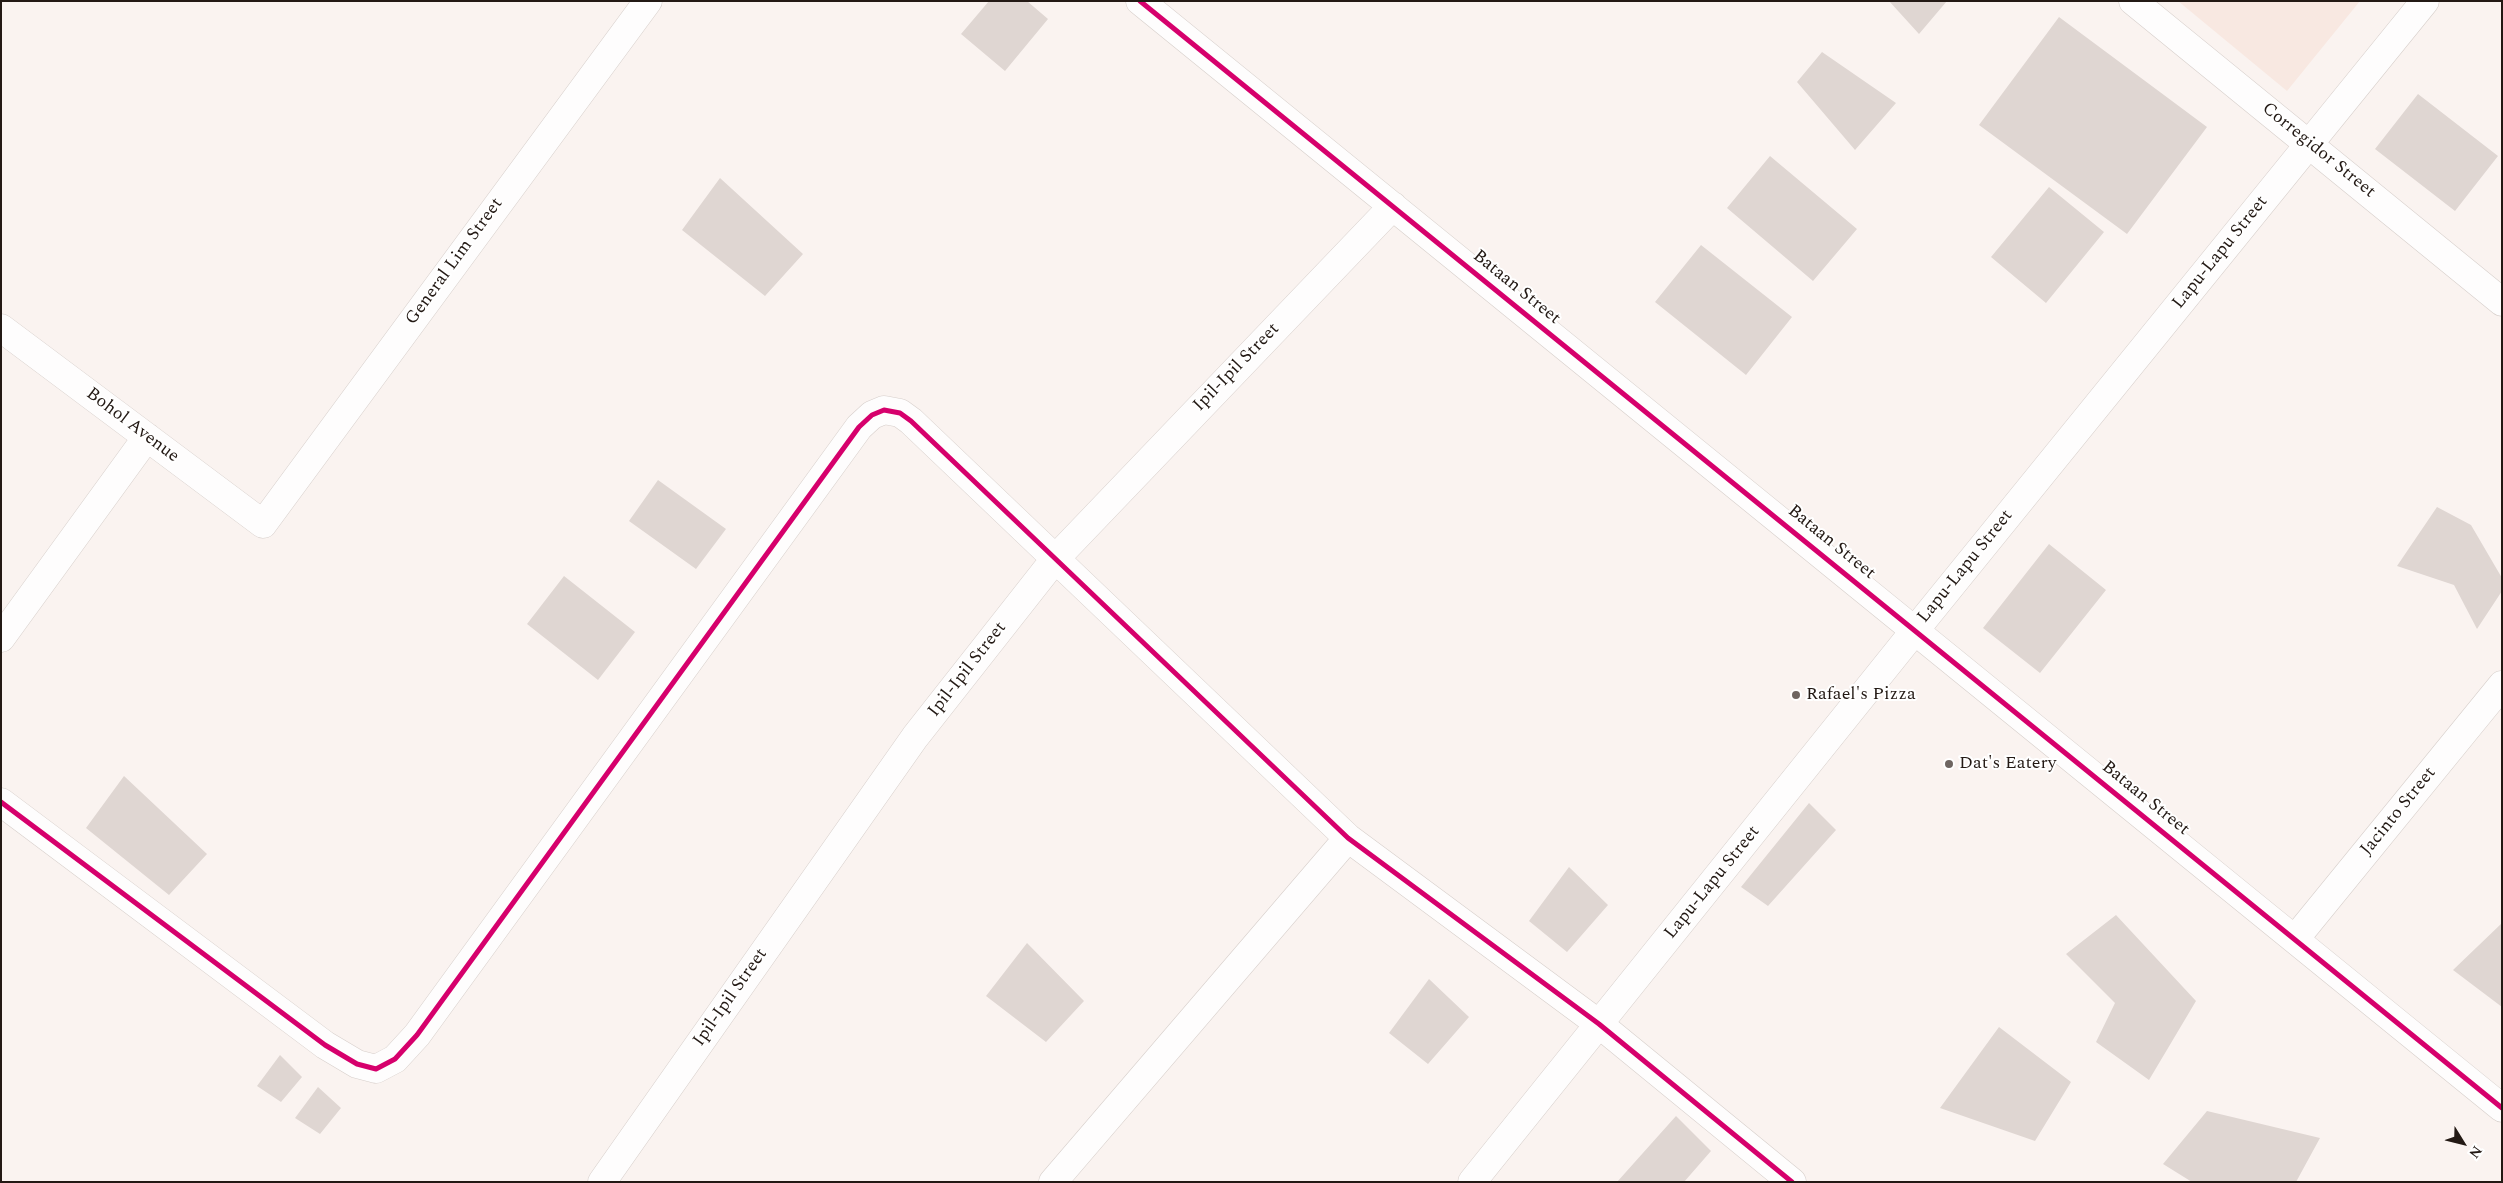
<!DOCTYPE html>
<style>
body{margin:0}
#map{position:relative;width:2503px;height:1183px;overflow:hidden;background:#faf3f0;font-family:Spectral,serif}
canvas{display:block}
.frame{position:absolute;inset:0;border:2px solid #231914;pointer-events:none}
.north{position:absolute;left:2438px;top:1118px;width:50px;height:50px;-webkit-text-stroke:4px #fff;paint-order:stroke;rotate:126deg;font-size:14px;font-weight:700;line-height:20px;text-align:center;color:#231914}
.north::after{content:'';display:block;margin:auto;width:18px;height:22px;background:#231914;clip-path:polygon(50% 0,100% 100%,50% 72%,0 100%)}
</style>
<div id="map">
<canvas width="2503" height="1183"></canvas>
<div class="frame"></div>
<div class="north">N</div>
</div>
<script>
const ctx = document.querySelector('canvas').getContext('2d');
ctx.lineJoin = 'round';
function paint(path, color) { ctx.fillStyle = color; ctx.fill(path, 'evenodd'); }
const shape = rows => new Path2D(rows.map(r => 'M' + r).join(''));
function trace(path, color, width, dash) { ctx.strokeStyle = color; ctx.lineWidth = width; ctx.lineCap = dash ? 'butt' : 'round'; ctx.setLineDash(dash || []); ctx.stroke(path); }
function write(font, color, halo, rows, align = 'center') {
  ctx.font = font + ' Spectral,serif'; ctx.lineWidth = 4; ctx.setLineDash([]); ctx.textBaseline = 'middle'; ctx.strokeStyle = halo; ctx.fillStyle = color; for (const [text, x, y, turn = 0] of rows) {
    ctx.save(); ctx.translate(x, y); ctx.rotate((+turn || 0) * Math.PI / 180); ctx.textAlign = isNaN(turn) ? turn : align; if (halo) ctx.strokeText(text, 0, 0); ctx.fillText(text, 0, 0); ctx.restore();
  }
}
const built = shape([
 [2178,1,2360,1,2287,91]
]);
const building = shape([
 [989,1,1027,1,1048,19,1005,71,961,34],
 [1889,1,1947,1,1919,34],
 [2059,17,2207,127,2127,234,1979,125],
 [1822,52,1896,103,1855,150,1797,82],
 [2418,94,2498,156,2455,211,2375,149],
 [1770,156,1857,229,1813,281,1727,208],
 [720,178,803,254,765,296,682,230],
 [2049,187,2104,232,2046,303,1991,257],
 [1701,245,1792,317,1746,375,1655,302],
 [658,480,726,529,696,569,629,521],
 [2437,507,2471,525,2502,578,2502,591,2477,629,2454,585,2397,566],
 [2049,544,2106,590,2040,673,1983,628],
 [564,576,635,632,598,680,527,624],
 [124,776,207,854,169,895,86,828],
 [1809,803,1836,830,1768,906,1741,887],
 [1569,867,1608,905,1567,952,1529,921],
 [2116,915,2196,1001,2149,1080,2096,1042,2115,1003,2066,954],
 [2502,923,2502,1007,2453,970],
 [1027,943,1084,1001,1046,1042,986,996],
 [1429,979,1469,1017,1428,1064,1389,1033],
 [1999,1027,2071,1082,2035,1141,1940,1108],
 [280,1055,302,1077,281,1102,257,1086],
 [318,1087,341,1108,320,1134,295,1118],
 [2207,1111,2320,1138,2296,1182,2192,1182,2163,1164],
 [1676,1116,1711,1151,1684,1182,1617,1182]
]);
const minor = shape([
 [1140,1,2502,1108],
 [2133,1,2502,302],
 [1,328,263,524,648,1],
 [1,638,147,437],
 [1,802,325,1045,357,1064,376,1069,395,1059,417,1035,859,427,872,415,884,410,900,413,911,421,1348,838,1599,1024,1792,1182],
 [2295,939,2502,685],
 [602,1182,915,737,1055,559,1393,206],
 [1053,1182,1348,838],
 [1472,1182,1916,629,2425,1]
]);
const cycleway = shape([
 [1140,1,2502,1108],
 [1,802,325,1045,357,1064,376,1069,395,1059,417,1035,859,427,872,415,884,410,900,413,911,421,1348,838,1599,1024,1792,1182]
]);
const markers = [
 [1796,695,5,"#6e6561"],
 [1949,764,5,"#6e6561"]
];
const streetNames = [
 ["Corregidor Street",2318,151,39],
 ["Lapu-Lapu Street",2221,253,-51],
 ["General Lim Street",455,262,-54],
 ["Bataan Street",1516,288,39],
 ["Ipil-Ipil Street",1237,368,-46],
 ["Bohol Avenue",132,426,37],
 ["Bataan Street",1831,543,39],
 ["Lapu-Lapu Street",1966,567,-51],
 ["Ipil-Ipil Street",968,670,-52],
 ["Bataan Street",2145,799,39],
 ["Jacinto Street",2399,812,-51],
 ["Lapu-Lapu Street",1713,883,-51],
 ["Ipil-Ipil Street",731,998,-55]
];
const poiNames = [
 ["Rafael's Pizza",1806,695],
 ["Dat's Eatery",1959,764]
];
paint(built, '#f8e8e1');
paint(building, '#dfd6d2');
trace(minor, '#d6ceca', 29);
trace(minor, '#fefdfd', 28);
trace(cycleway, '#d6006c', 5);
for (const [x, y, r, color] of markers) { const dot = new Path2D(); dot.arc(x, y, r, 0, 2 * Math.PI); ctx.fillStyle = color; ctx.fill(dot); trace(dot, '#fff', 2); }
write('18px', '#231914', '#fff', streetNames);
write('18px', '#231914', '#fff', poiNames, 'left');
</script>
